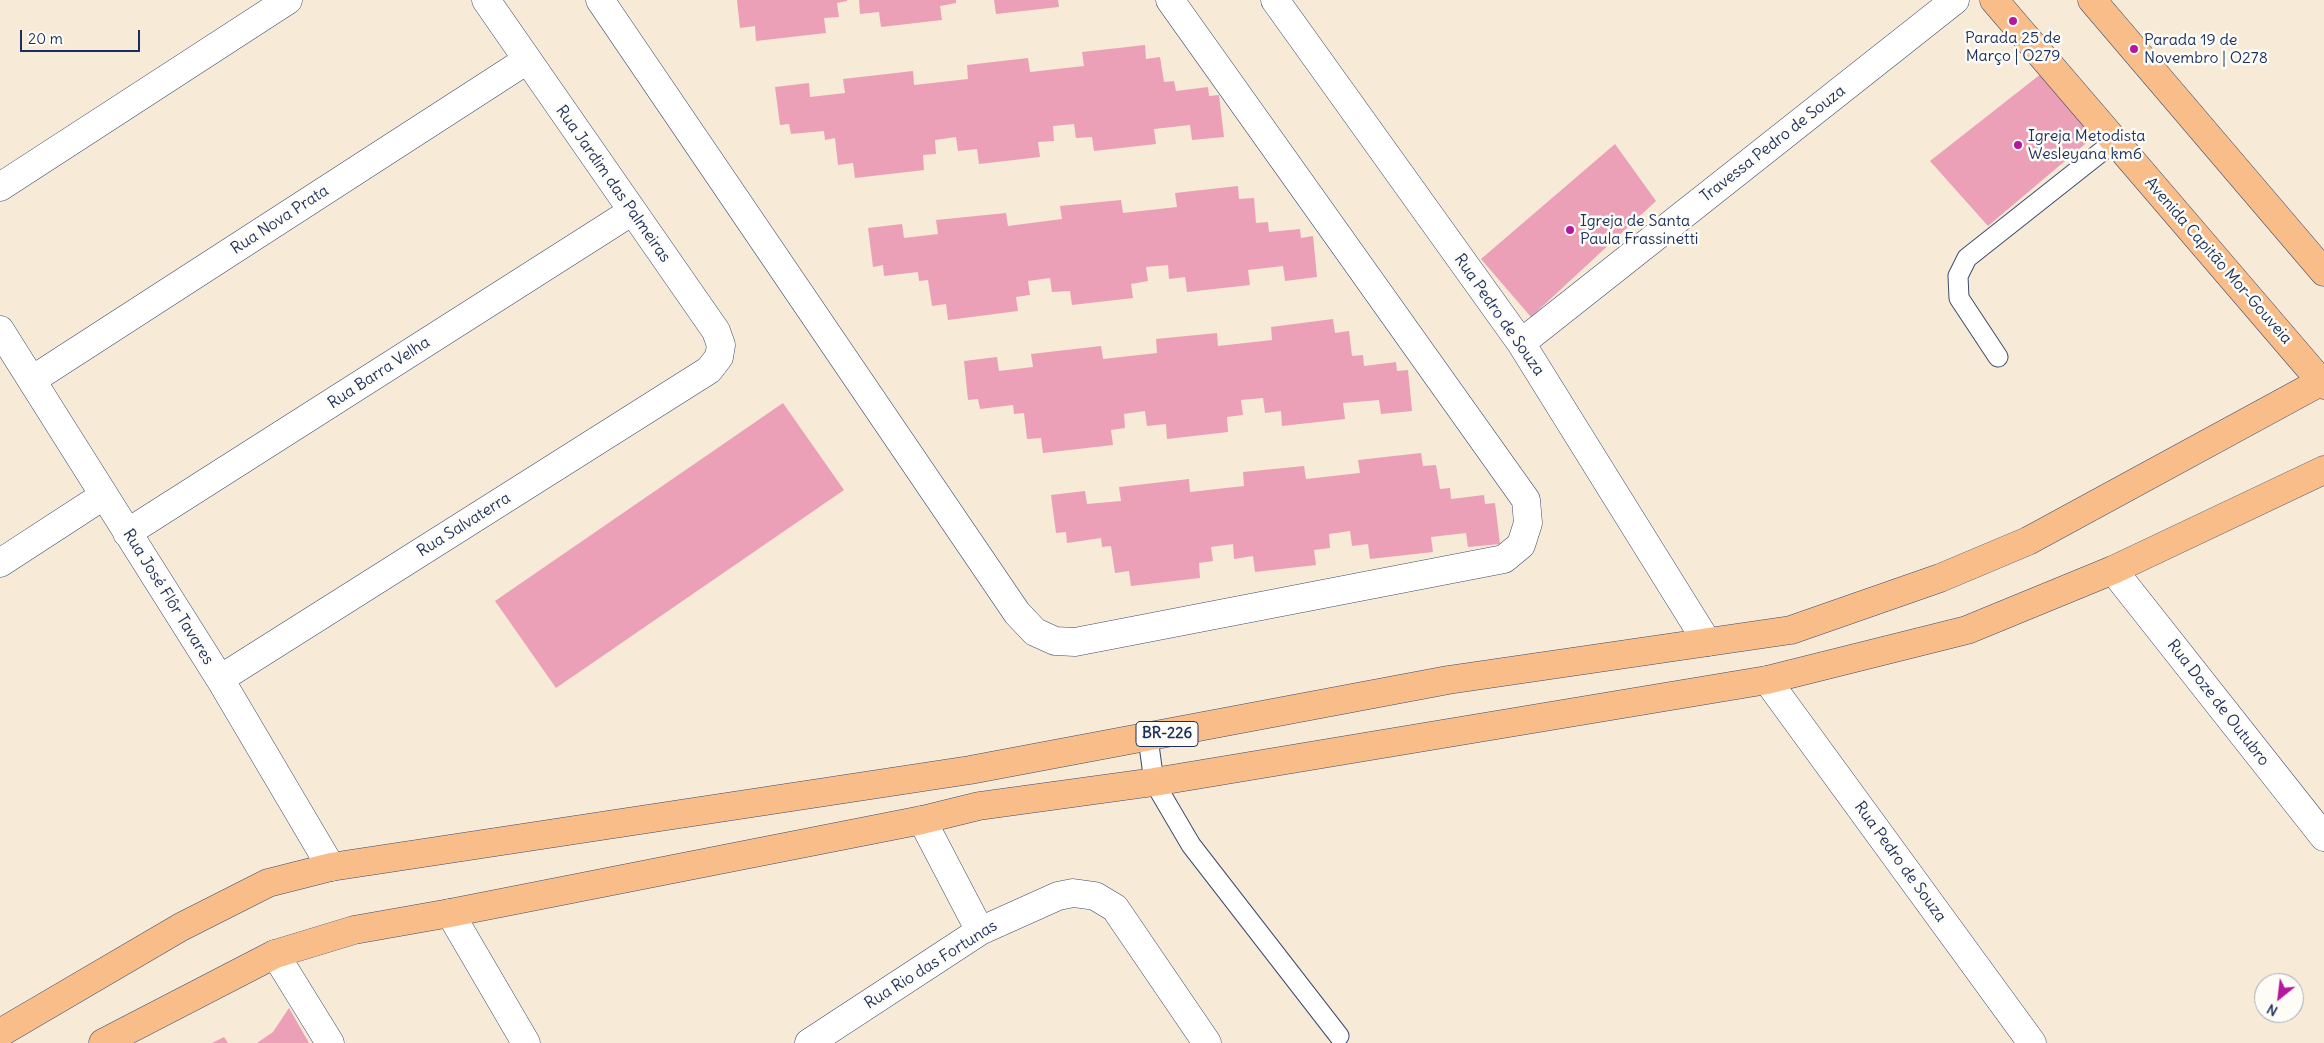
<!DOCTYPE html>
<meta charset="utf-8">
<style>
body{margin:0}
#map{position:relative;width:2324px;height:1043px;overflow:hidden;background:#f7ead7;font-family:Delius,sans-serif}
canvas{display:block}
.north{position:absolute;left:2254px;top:973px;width:50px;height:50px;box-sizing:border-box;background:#fdfcf7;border:1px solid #a3aaba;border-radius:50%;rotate:209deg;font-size:14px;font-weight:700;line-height:20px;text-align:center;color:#1b2f5e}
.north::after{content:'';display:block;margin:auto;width:18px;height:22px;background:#b5179e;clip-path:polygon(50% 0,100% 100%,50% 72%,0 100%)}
.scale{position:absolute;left:20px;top:30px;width:120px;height:22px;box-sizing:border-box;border:2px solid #1b2f5e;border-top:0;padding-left:6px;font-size:15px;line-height:18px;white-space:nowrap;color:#1b2f5e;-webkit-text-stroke:4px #fdfcf7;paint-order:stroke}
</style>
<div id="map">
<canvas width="2324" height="1043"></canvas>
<div class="north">N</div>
<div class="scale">20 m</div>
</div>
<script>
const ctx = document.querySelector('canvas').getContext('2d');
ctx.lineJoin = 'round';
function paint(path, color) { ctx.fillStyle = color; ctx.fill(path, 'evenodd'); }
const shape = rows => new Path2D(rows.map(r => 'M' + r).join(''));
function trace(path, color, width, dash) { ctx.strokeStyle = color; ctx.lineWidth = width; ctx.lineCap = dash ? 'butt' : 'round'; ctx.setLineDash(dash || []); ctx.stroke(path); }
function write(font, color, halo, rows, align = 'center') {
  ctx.font = font + ' Delius,sans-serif'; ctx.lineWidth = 5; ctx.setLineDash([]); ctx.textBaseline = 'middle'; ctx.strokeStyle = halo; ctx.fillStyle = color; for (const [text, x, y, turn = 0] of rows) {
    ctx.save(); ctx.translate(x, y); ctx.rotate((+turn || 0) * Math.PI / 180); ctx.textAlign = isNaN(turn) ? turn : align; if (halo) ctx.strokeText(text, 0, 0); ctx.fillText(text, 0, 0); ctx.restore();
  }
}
const building = shape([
 [737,0,847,0,847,1,837,3,839,17,824,18,826,33,756,41,755,26,740,28],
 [859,0,956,0,956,3,940,6,942,20,881,27,879,12,860,14],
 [994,0,1058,0,1059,7,996,14],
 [1145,45,1146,59,1160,57,1164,82,1174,81,1176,91,1208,87,1209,96,1219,95,1224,137,1192,140,1190,125,1154,129,1156,144,1094,151,1092,137,1076,138,1074,124,1053,126,1054,141,1038,142,1040,157,979,164,977,149,958,151,956,137,935,140,936,154,923,155,924,170,855,178,853,163,838,165,835,138,825,140,824,131,791,134,789,124,780,125,775,87,809,83,810,97,845,93,843,79,913,71,914,85,968,79,967,65,1028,58,1030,72,1084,66,1082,52],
 [2051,66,2104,128,1988,226,1930,161],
 [1615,144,1656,201,1531,317,1481,259],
 [1238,186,1239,199,1254,198,1256,223,1268,222,1269,232,1300,229,1301,238,1313,236,1317,277,1285,281,1283,266,1248,270,1250,285,1187,292,1185,277,1169,279,1168,265,1146,267,1148,281,1131,284,1133,298,1072,305,1070,291,1052,292,1050,278,1028,281,1030,295,1016,297,1018,311,948,320,946,304,932,306,928,280,919,281,918,272,884,276,883,265,873,267,868,228,902,224,904,238,938,234,936,220,1006,213,1008,226,1062,219,1060,206,1121,200,1123,213,1177,207,1175,193],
 [1333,319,1335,333,1349,331,1352,356,1363,355,1364,366,1396,362,1397,371,1408,370,1412,411,1381,414,1379,400,1343,403,1345,419,1282,426,1281,411,1265,413,1263,398,1241,400,1243,415,1227,417,1228,432,1167,439,1166,424,1147,426,1145,411,1124,414,1125,428,1111,430,1113,445,1043,453,1041,438,1027,439,1024,413,1014,414,1013,405,980,409,978,399,968,400,964,361,997,357,999,371,1033,367,1031,354,1101,346,1103,359,1157,353,1156,339,1217,333,1218,346,1272,340,1271,327],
 [783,403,844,490,556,688,495,601],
 [1421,453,1423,466,1436,465,1440,489,1450,488,1451,499,1484,495,1485,504,1495,503,1500,544,1468,547,1466,533,1431,537,1433,552,1370,559,1368,544,1352,546,1350,531,1329,534,1330,548,1314,550,1316,565,1255,572,1253,556,1234,559,1233,544,1211,547,1213,561,1199,563,1200,578,1131,586,1129,571,1115,573,1111,546,1102,547,1101,538,1067,543,1066,532,1056,533,1051,495,1085,491,1087,504,1121,501,1119,487,1189,479,1190,492,1244,486,1243,472,1304,466,1306,479,1360,473,1358,460],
 [289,1008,309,1043,257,1043,273,1032],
 [224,1037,228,1043,212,1043]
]);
const lane = shape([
 [1998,357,1959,298,1958,276,1967,258,2115,141],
 [1148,738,1154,782,1191,845,1339,1036]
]);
const street = shape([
 [600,0,1017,613,1035,632,1055,641,1075,642,1504,559,1521,545,1528,523,1526,500,1170,0],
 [1275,0,1521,343,1707,642],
 [0,187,288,0],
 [0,330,220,679,331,867],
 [1521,343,1955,0],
 [32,380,527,60],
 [127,533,631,212],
 [0,563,103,496],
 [2113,570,2324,837],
 [220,679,709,370,719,357,721,345,716,331,486,0],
 [1767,680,2032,1043],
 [922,820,980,931],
 [450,913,526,1043],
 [275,954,330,1043],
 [809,1043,980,931,1058,896,1073,893,1095,896,1115,908,1207,1043]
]);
const primary = shape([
 [1994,0,2324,385],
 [2092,0,2324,272],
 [0,1033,181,927,268,883,331,867,970,770,1448,680,1791,630,1940,578,2028,541,2324,380],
 [103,1043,275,954,354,930,450,913,922,820,979,806,1154,782,1767,680,1967,630,2113,570,2324,470]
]);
const markers = [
 [2013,21,5,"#b5179e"],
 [2134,49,5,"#b5179e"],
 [2018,145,5,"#b5179e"],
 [1570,230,5,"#b5179e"]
];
const shields = [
 [1167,734,62]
];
const shieldNames = [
 ["BR-226",1167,734]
];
const poiNames = [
 ["Parada 25 de",2013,38,"center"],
 ["Março | O279",2013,56,"center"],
 ["Parada 19 de",2144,40],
 ["Novembro | O278",2144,58],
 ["Igreja Metodista",2028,136],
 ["Wesleyana km6",2028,154],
 ["Igreja de Santa",1580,221],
 ["Paula Frassinetti",1580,239]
];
const streetNames = [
 ["Travessa Pedro de Souza",1773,144,-38],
 ["Rua Jardim das Palmeiras",613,184,55],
 ["Rua Nova Prata",280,220,-33],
 ["Avenida Capitão Mor-Gouveia",2218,261,49],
 ["Rua Pedro de Souza",1499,315,55],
 ["Rua Barra Velha",379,373,-33],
 ["Rua Salvaterra",464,525,-32],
 ["Rua José Flôr Tavares",168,597,58],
 ["Rua Doze de Outubro",2218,703,52],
 ["Rua Pedro de Souza",1900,862,54],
 ["Rua Rio das Fortunas",931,965,-32]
];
paint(building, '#eba0b8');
trace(lane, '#3c4b70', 21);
trace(street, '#3c4b70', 29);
trace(primary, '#3c4b70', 29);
trace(lane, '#fff', 19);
trace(street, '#fff', 28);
trace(primary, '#f9bd89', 28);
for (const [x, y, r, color] of markers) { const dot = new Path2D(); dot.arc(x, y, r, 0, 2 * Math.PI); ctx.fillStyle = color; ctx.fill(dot); trace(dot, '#fdfcf7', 2); }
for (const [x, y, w] of shields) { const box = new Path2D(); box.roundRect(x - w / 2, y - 12.5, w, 25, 4); ctx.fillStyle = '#fdfcf7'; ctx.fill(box); trace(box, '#1b2f5e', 1); }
write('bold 15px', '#1b2f5e', null, shieldNames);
write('16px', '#1b2f5e', '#fdfcf7', poiNames, 'left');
write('16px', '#1b2f5e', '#fdfcf7', streetNames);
</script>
